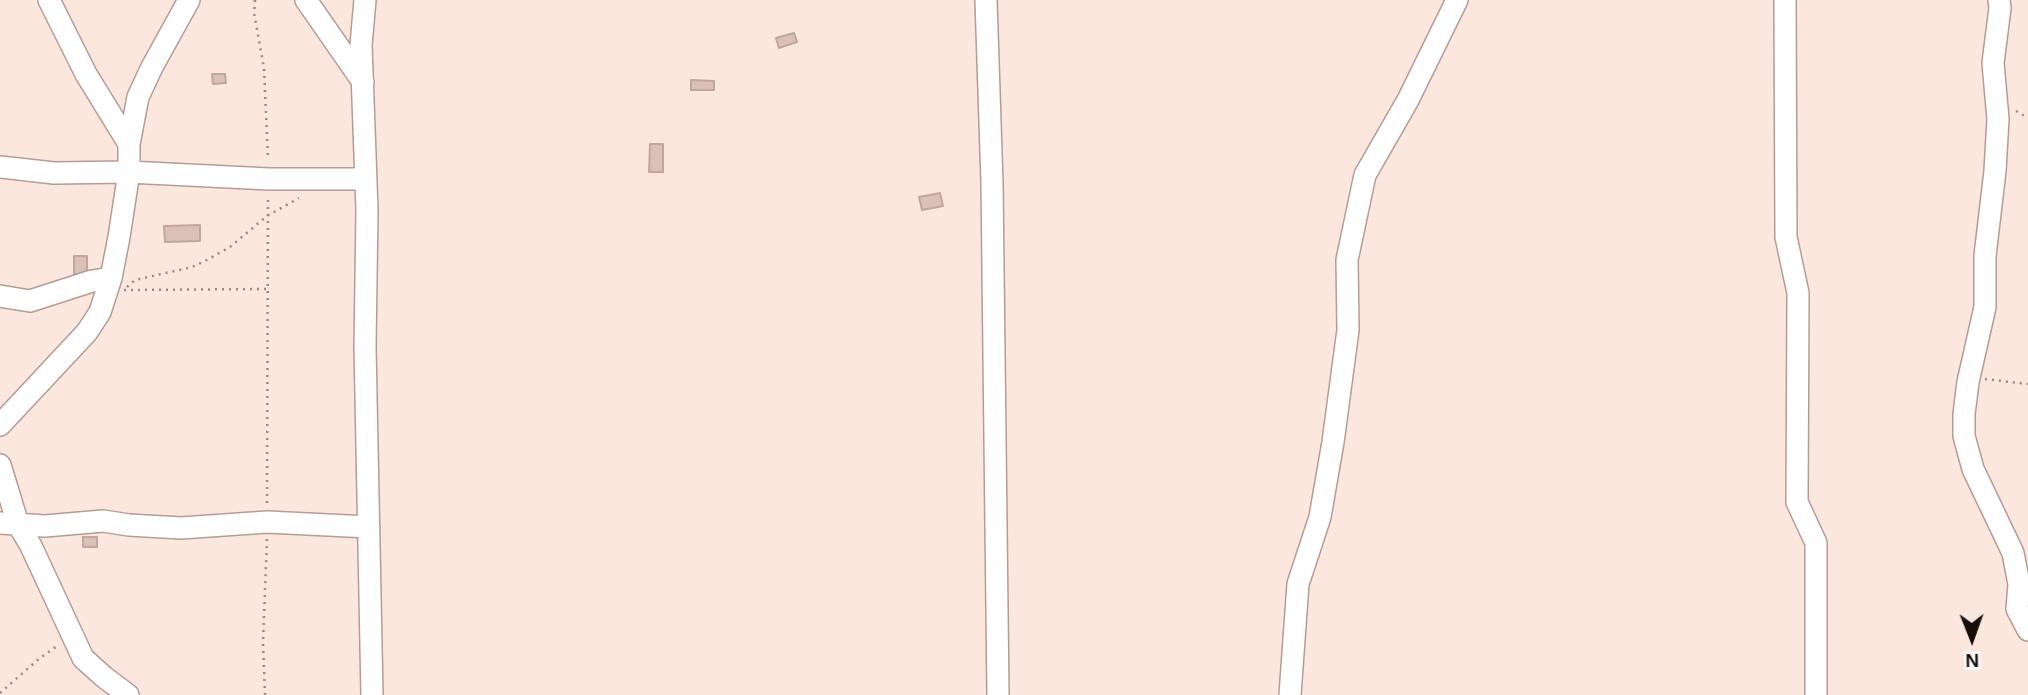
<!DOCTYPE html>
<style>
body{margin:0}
#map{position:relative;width:2028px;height:695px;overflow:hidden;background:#fce7df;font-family:Helvetica,sans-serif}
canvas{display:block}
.north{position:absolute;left:1937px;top:604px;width:70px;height:70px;-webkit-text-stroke:5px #fff;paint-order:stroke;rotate:179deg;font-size:19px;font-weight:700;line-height:28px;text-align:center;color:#160e0b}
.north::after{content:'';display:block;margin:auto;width:24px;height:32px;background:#160e0b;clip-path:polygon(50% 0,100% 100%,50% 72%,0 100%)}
</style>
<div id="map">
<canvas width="2028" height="695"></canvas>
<div class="north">N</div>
</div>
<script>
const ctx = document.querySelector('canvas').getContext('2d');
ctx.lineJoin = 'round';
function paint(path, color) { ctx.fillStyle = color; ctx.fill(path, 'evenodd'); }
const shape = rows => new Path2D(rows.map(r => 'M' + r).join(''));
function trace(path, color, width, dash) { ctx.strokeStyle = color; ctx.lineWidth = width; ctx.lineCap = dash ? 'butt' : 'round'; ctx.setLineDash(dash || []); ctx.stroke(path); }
const building = shape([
 [794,33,797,42,779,48,776,38,794,33],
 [212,74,225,74,226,83,213,84,212,74],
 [691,80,714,81,714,90,691,90,691,80],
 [650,144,663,144,663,172,649,172,650,144],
 [940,193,943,206,922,210,919,197,940,193],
 [200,225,200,241,165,242,164,226,200,225],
 [74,256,87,256,87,274,74,274,74,256],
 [83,537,97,537,97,547,83,547,83,537]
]);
const path = shape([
 [255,0,254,13,264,68,268,160],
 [2016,111,2028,118],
 [127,287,135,280,192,267,205,261,230,247,267,216,299,198],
 [124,290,268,289],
 [1985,379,2028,384],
 [267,503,268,195],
 [0,693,40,658,57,646],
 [265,695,263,643,267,538]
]);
const minor = shape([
 [49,0,86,74,129,144],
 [306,0,363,82],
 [365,0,361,45,367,210,365,347,372,695],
 [986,0,992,183,998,695],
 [1785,0,1786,237,1798,293,1797,502,1816,543,1816,695],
 [1999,0,2000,8,1993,63,1998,119,1995,171,1985,256,1985,307,1968,382,1964,414,1964,436,1973,469,2013,553,2019,584,2017,609,2028,630],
 [0,167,54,173,129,172,269,179,366,179],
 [0,296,30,301,92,281,111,278],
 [0,425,87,332,100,312,111,278,119,237,129,172,129,144,138,97,152,67,189,0],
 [0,465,18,524,31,546,83,658,104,677,128,695],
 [0,523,45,526,103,521,129,525,181,528,267,522,369,527],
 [1290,695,1298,584,1320,517,1333,442,1348,330,1347,260,1365,175,1408,100,1457,0]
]);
paint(building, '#dac0b6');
trace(building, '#c0a79d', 2);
trace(minor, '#b59c93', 24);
trace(path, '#988983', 2.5, [2, 5]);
trace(minor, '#fff', 21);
</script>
